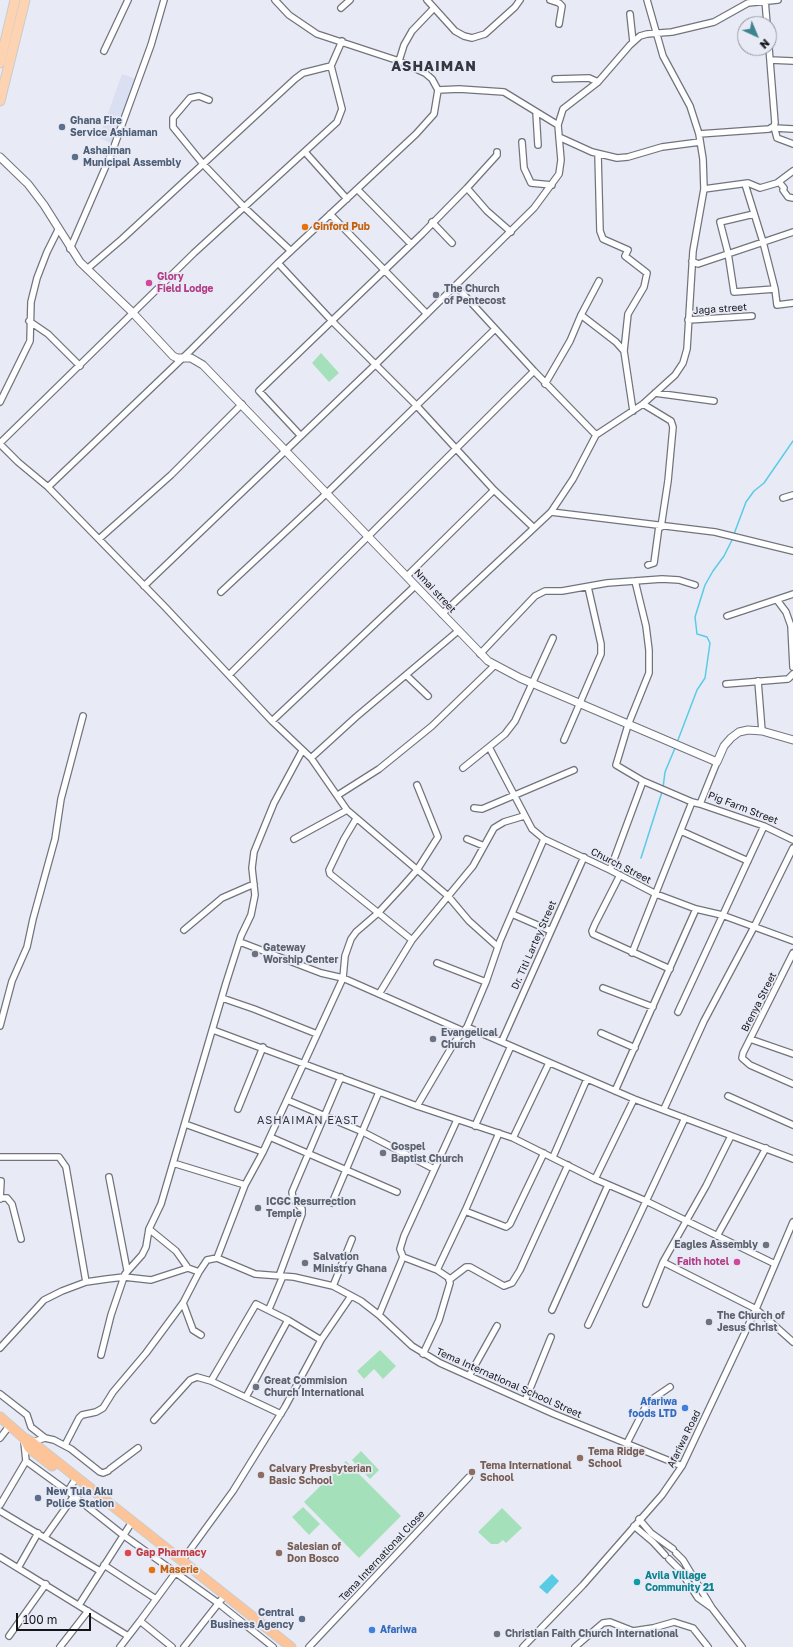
<!DOCTYPE html>
<style>
body{margin:0}
#map{position:relative;width:793px;height:1647px;overflow:hidden;background:#e8ebf6;font-family:"Golos Text",sans-serif}
canvas{display:block}
.north{position:absolute;left:737px;top:16px;width:40px;height:40px;box-sizing:border-box;background:#e8ebf6;border:1px solid #93959e;border-radius:50%;rotate:136deg;font-size:11px;font-weight:700;line-height:16px;text-align:center;color:#141519}
.north::after{content:'';display:block;margin:auto;width:14px;height:18px;background:#3d848e;clip-path:polygon(50% 0,100% 100%,50% 72%,0 100%)}
.scale{position:absolute;left:16px;top:1613px;width:75px;height:18px;box-sizing:border-box;border:2px solid #141519;border-top:0;padding-left:5px;font-size:12px;line-height:14px;white-space:nowrap;color:#141519;-webkit-text-stroke:3px #e8ebf6;paint-order:stroke}
</style>
<div id="map">
<canvas width="793" height="1647"></canvas>
<div class="north">N</div>
<div class="scale">100 m</div>
</div>
<script>
const ctx = document.querySelector('canvas').getContext('2d');
ctx.lineJoin = 'round';
function paint(path, color) { ctx.fillStyle = color; ctx.fill(path, 'evenodd'); }
const shape = rows => new Path2D(rows.map(r => 'M' + r).join(''));
function trace(path, color, width, dash) { ctx.strokeStyle = color; ctx.lineWidth = width; ctx.lineCap = dash ? 'butt' : 'round'; ctx.setLineDash(dash || []); ctx.stroke(path); }
function write(font, color, halo, rows, align = 'center') {
  ctx.font = font + ' "Golos Text",sans-serif'; ctx.lineWidth = 3.5; ctx.setLineDash([]); ctx.textBaseline = 'middle'; ctx.strokeStyle = halo; ctx.fillStyle = color; for (const [text, x, y, turn = 0] of rows) {
    ctx.save(); ctx.translate(x, y); ctx.rotate((+turn || 0) * Math.PI / 180); ctx.textAlign = isNaN(turn) ? turn : align; if (halo) ctx.strokeText(text, 0, 0); ctx.fillText(text, 0, 0); ctx.restore();
  }
}
const built = shape([
 [122,74,136,79,113,144,99,138]
]);
const green = shape([
 [321,353,339,373,329,382,312,363],
 [380,1350,396,1366,383,1379,374,1369,364,1379,357,1371],
 [361,1451,379,1470,370,1479,352,1460],
 [346,1461,401,1516,359,1558,304,1502],
 [303,1507,320,1524,309,1535,292,1517],
 [502,1508,522,1528,506,1543,503,1540,498,1544,491,1544,478,1532]
]);
const water = shape([
 [552,1574,559,1581,547,1594,539,1587]
]);
const stream = shape([
 [734,534,746,502,754,491,764,483,793,441],
 [678,740,697,690,705,678,710,643,707,637,697,634,695,617,705,585,713,571,724,556,732,540],
 [663,788,665,772,675,748],
 [641,858,662,792]
]);
const minor = shape([
 [427,0,455,31,464,36,472,38,485,34,515,7,520,0],
 [550,0,559,3,562,6,559,24],
 [765,0,767,24],
 [341,8,350,0],
 [630,14,633,42],
 [104,51,128,0],
 [770,60,793,61],
 [399,61,404,45,412,31,433,9],
 [555,79,589,78,598,82],
 [438,90,459,89,504,92,558,125],
 [209,100,199,96,190,98,173,118,173,127,203,164,245,208,291,251],
 [536,112,538,145],
 [774,126,777,138,793,144],
 [774,128,793,129],
 [699,134,769,129,774,126,775,123,769,48],
 [559,137,592,152,617,158,628,157,662,147,700,142],
 [522,142,524,168,531,183,552,185],
 [305,152,347,199],
 [598,154,600,231,603,239,628,250,625,256,647,273,644,287,628,314,624,351],
 [779,182,784,188,783,190,788,197,793,198],
 [745,184,763,242,775,289,777,305,793,303],
 [467,188,487,211,511,232],
 [704,189,748,183,760,188,777,183,793,171],
 [358,190,411,244],
 [330,214,427,314],
 [754,214,720,222,728,253,734,292,775,289],
 [432,222,452,243],
 [70,249,112,152,151,45,164,0],
 [692,261,698,264,793,232],
 [278,263,332,321,416,405,494,490,407,576],
 [87,269,122,239,295,79,303,73,331,66],
 [456,286,534,371,596,435],
 [581,315,616,342,624,351,633,411],
 [688,320,752,316],
 [29,321,48,334,80,366],
 [545,384,570,341,581,315,599,281],
 [655,393,714,401],
 [0,402,30,341,31,302,37,278,47,252,58,230],
 [643,404,671,421,673,427,668,481,661,527],
 [300,435,259,391,422,234,467,188,497,155,497,152],
 [0,443,194,253,337,122,342,109,331,66,342,41],
 [0,444,18,462,48,487,165,607,272,721,311,758,347,810,448,896,469,921,498,947],
 [48,487,190,351,278,263,416,134,434,114,438,90,432,79,425,73,399,61,317,34,289,15,275,0],
 [783,498,793,495],
 [551,512,573,479,596,435,643,404,675,375,683,363,687,349,693,251,704,189,703,159,699,134,690,106,663,56,647,0],
 [534,528,551,512,715,532,793,551],
 [99,539,171,475,242,404],
 [648,565,654,563,659,526],
 [635,581,646,626,649,650,649,673,628,725,616,765,643,781,692,802,700,804],
 [144,586,375,365,534,208,559,174,561,160,558,125,563,109,598,82,630,45,640,36,647,34,672,32,714,22,748,3,778,0],
 [221,592,327,493,495,329],
 [777,600,786,612,791,626,793,667],
 [442,614,534,528,494,490],
 [727,616,793,594],
 [480,654,535,596,545,591,562,591,607,583,662,579,679,580,695,585],
 [230,674,534,371],
 [406,675,428,696],
 [758,681,762,731],
 [726,684,788,679,793,674],
 [272,721,415,586],
 [564,740,601,654,601,644,588,587],
 [489,747,532,829,544,839,610,870,656,894,696,909,722,915,793,941],
 [311,758,356,717,458,631],
 [717,762,700,804,764,826,793,840],
 [463,768,505,734,515,721,553,638],
 [338,795,379,769,432,726,494,666],
 [474,808,482,809,574,770],
 [356,819,344,839,329,870,330,874,412,940],
 [681,831,748,861],
 [294,839,347,810],
 [467,839,484,846],
 [610,870,643,781],
 [620,875,595,924,592,931,593,934,670,969],
 [512,914,551,931],
 [184,930,222,898,254,884],
 [240,942,321,973,343,978,463,1031],
 [632,953,692,802],
 [793,953,743,1053,742,1058,750,1065,793,1084],
 [437,963,486,982],
 [603,988,653,1007],
 [379,994,412,940,473,866,494,828,504,822,524,816],
 [222,998,254,1009,317,1034],
 [678,1012,764,826],
 [0,1026,12,981,27,947,33,919,55,839,61,799,83,716],
 [467,1027,634,1099,793,1159],
 [213,1030,417,1106,513,1138,595,1179,646,1201,775,1264],
 [601,1033,635,1048],
 [750,1039,793,1054],
 [502,1041,584,857],
 [615,1091,696,909],
 [728,1096,793,1125],
 [287,1100,363,1132,434,1169],
 [417,1106,454,1043,467,1027,486,982,500,941,544,839],
 [238,1109,263,1047],
 [664,1109,704,1021,754,927,793,848],
 [185,1124,263,1152],
 [475,1126,511,1046],
 [731,1136,706,1186,663,1262,756,1309,793,1342],
 [270,1137,397,1192],
 [513,1138,549,1063],
 [0,1157,59,1157,66,1167,86,1282],
 [553,1157,587,1079],
 [173,1163,245,1185],
 [109,1177,127,1270],
 [595,1179,634,1099],
 [0,1198,7,1198,12,1204,21,1239],
 [0,1199,1,1181],
 [332,1203,379,1092],
 [465,1211,506,1227,510,1224,544,1153],
 [149,1229,176,1251,188,1268],
 [717,1236,766,1148],
 [403,1257,437,1270,449,1278,450,1283,439,1320,423,1354],
 [217,1258,245,1185,263,1152,343,978,345,956,351,939,356,932,378,913,402,887,417,870,438,837,417,785],
 [437,1270,465,1211,499,1133],
 [279,1276,302,1214,302,1209,293,1199,292,1192,341,1077],
 [449,1280,466,1267,470,1267,504,1286,512,1283,520,1270,568,1165],
 [333,1286,352,1239],
 [183,1303,193,1330,201,1335],
 [646,1304,663,1262],
 [269,1309,283,1276],
 [552,1310,608,1185],
 [379,1315,403,1257,400,1249,404,1236,457,1120],
 [588,1325,685,1118],
 [0,1348,44,1300,62,1291,86,1282,107,1279,124,1277,151,1280,188,1268,199,1272,207,1260,217,1258,255,1274,294,1277,333,1286,361,1301,379,1315,412,1346,440,1363,554,1414,682,1466],
 [101,1355,111,1315,125,1274,142,1255,146,1247,149,1229,161,1204,226,983,241,936,251,915,255,895,252,868,254,852,274,803,302,751],
 [469,1376,497,1326],
 [211,1381,281,1414],
 [0,1394,27,1415,31,1427,45,1438],
 [246,1397,288,1320],
 [525,1401,551,1337],
 [154,1420,190,1380,197,1377,211,1381,256,1304,288,1320,321,1340],
 [0,1438,10,1425],
 [32,1442,45,1438,54,1440,71,1449,100,1472,103,1473,108,1471],
 [627,1443,648,1402,670,1387],
 [65,1445,79,1418,82,1415,96,1412,103,1408,113,1392,146,1353,183,1303,199,1272],
 [26,1461,74,1496,123,1535,218,1603,273,1647],
 [110,1469,138,1448],
 [68,1491,76,1478],
 [0,1505,26,1461,24,1442],
 [0,1511,100,1571],
 [639,1519,651,1533,673,1549],
 [634,1526,653,1542,665,1555],
 [45,1537,74,1496],
 [676,1553,683,1560,712,1608],
 [0,1557,128,1636],
 [669,1559,680,1570,698,1598,712,1608,742,1647],
 [182,1561,233,1491,285,1407,321,1340,351,1296],
 [104,1565,156,1599],
 [18,1568,38,1533],
 [79,1605,132,1522],
 [9,1636,46,1584],
 [60,1647,88,1611],
 [120,1647,140,1621],
 [172,1647,140,1621,176,1572],
 [184,1647,225,1595],
 [309,1647,469,1477],
 [523,1647,583,1585,662,1495,682,1466,756,1309,793,1222],
 [575,1647,603,1623,610,1622,633,1631,653,1628,674,1622,693,1628,708,1647]
]);
const tertiary = shape([
 [0,157,28,184,44,205,80,262,132,312,173,356,177,358,191,358,203,365,488,661,520,678,717,762,724,746,731,738,739,732,748,730,762,731,793,740]
]);
const primary = shape([
 [0,63,15,0],
 [0,101,25,0]
]);
const trunk = shape([
 [0,1417,24,1438,32,1442,291,1647],
 [24,1438,29,1448,52,1466]
]);
const markers = [
 [62,127,4,"#5c6f8a"],
 [75,157,4,"#5c6f8a"],
 [305,227,4,"#e8710a"],
 [149,283,4,"#d1479c"],
 [436,295,4,"#6b7280"],
 [255,954,4,"#6b7280"],
 [433,1039,4,"#6b7280"],
 [383,1153,4,"#6b7280"],
 [258,1208,4,"#6b7280"],
 [766,1245,4,"#6b7280"],
 [737,1262,4,"#d1479c"],
 [305,1263,4,"#6b7280"],
 [709,1322,4,"#6b7280"],
 [256,1387,4,"#6b7280"],
 [685,1408,4,"#3f7fe0"],
 [580,1458,4,"#8d6e63"],
 [472,1472,4,"#8d6e63"],
 [261,1475,4,"#8d6e63"],
 [38,1498,4,"#5c6f8a"],
 [128,1553,4,"#e0444e"],
 [279,1553,4,"#8d6e63"],
 [152,1570,4,"#e8710a"],
 [637,1582,4,"#0f9aa8"],
 [302,1619,4,"#5c6f8a"],
 [372,1630,4,"#3f7fe0"],
 [497,1634,4,"#6b7280"]
];
const serviceNames = [
 ["Ghana Fire",70,121],
 ["Service Ashiaman",70,133],
 ["Ashaiman",83,151],
 ["Municipal Assembly",83,163],
 ["New Tula Aku",46,1492],
 ["Police Station",46,1504],
 ["Central",294,1613,"right"],
 ["Business Agency",294,1625,"right"]
];
const foodNames = [
 ["Ginford Pub",313,227],
 ["Maserie",160,1570]
];
const hotelNames = [
 ["Glory",157,277],
 ["Field Lodge",157,289],
 ["Faith hotel",729,1262,"right"]
];
const worshipNames = [
 ["The Church",444,289],
 ["of Pentecost",444,301],
 ["Gateway",263,948],
 ["Worship Center",263,960],
 ["Evangelical",441,1033],
 ["Church",441,1045],
 ["Gospel",391,1147],
 ["Baptist Church",391,1159],
 ["ICGC Resurrection",266,1202],
 ["Temple",266,1214],
 ["Eagles Assembly",758,1245,"right"],
 ["Salvation",313,1257],
 ["Ministry Ghana",313,1269],
 ["The Church of",717,1316],
 ["Jesus Christ",717,1328],
 ["Great Commision",264,1381],
 ["Church International",264,1393],
 ["Christian Faith Church International",505,1634]
];
const streetNames = [
 ["Jaga street",720,309,-4],
 ["Nmai street",435,591,47],
 ["Pig Farm Street",743,808,21],
 ["Church Street",621,866,27],
 ["Dr. Titi Lartey Street",534,945,-66],
 ["Brenya Street",759,1002,-63],
 ["Tema International School Street",509,1383,24],
 ["Afariwa Road",684,1439,-64],
 ["Tema International Close",382,1556,-47]
];
const shopNames = [
 ["Afariwa",677,1402],
 ["foods LTD",677,1414],
 ["Afariwa",380,1630,"left"]
];
const educationNames = [
 ["Tema Ridge",588,1452],
 ["School",588,1464],
 ["Tema International",480,1466],
 ["School",480,1478],
 ["Calvary Presbyterian",269,1469],
 ["Basic School",269,1481],
 ["Salesian of",287,1547],
 ["Don Bosco",287,1559]
];
const healthNames = [
 ["Gap Pharmacy",136,1553]
];
const cultureNames = [
 ["Avila Village",645,1576],
 ["Community 21",645,1588]
];
const neighbourhoodNames = [
 ["ASHAIMAN EAST",308,1121]
];
const districtNames = [
 ["ASHAIMAN",434,67]
];
paint(built, '#dae0f1');
paint(green, '#a4e1ba');
paint(water, '#5acbe5');
trace(stream, '#5acbe5', 1.5);
trace(minor, '#71747d', 8);
trace(tertiary, '#71747d', 9);
trace(primary, '#cbcccc', 11);
trace(trunk, '#cbcccc', 11);
trace(minor, '#fff', 5.5);
trace(tertiary, '#fff', 7);
trace(primary, '#fdd3b2', 9);
trace(trunk, '#fcc498', 9);
for (const [x, y, r, color] of markers) { const dot = new Path2D(); dot.arc(x, y, r, 0, 2 * Math.PI); ctx.fillStyle = color; ctx.fill(dot); trace(dot, '#e8ebf6', 1.5); }
write('bold 10px', '#4e5e75', '#e8ebf6', serviceNames, 'left');
write('bold 10px', '#c56008', '#e8ebf6', foodNames, 'left');
write('bold 10px', '#b23c85', '#e8ebf6', hotelNames, 'left');
write('bold 10px', '#5b616d', '#e8ebf6', worshipNames, 'left');
write('10px', '#141519', '#e8ebf6', streetNames);
write('bold 10px', '#366cbe', '#e8ebf6', shopNames, 'right');
write('bold 10px', '#785e54', '#e8ebf6', educationNames, 'left');
write('bold 10px', '#be3a42', '#e8ebf6', healthNames, 'left');
write('bold 10px', '#0d838f', '#e8ebf6', cultureNames, 'left');
ctx.letterSpacing = '1px';
write('11px', '#353840', '#e8ebf6', neighbourhoodNames);
ctx.letterSpacing = '0px';
ctx.letterSpacing = '1px';
write('bold 14px', '#353840', '#e8ebf6', districtNames);
ctx.letterSpacing = '0px';
</script>
